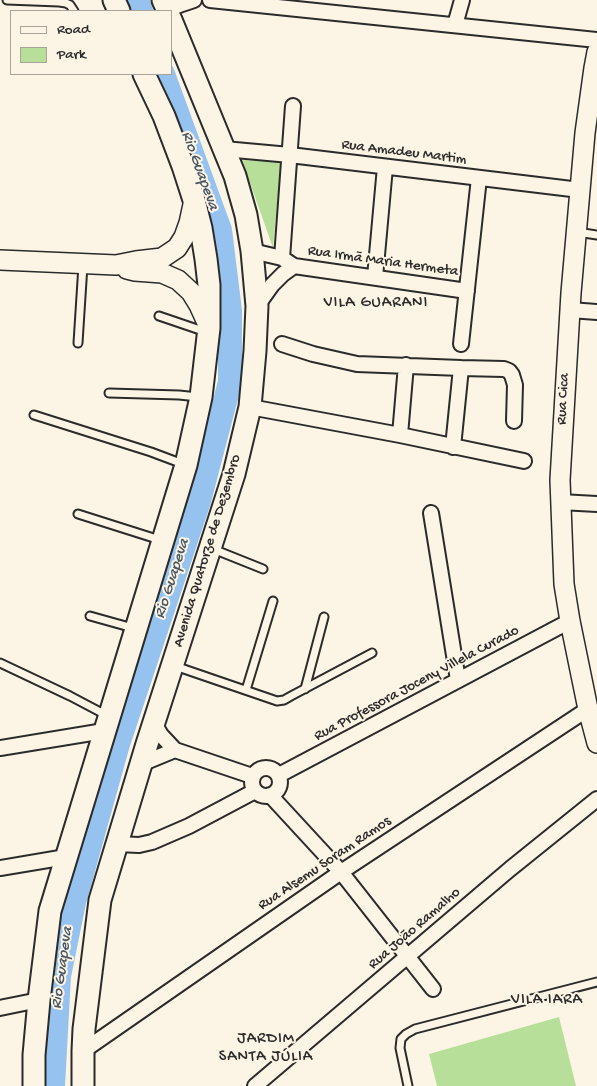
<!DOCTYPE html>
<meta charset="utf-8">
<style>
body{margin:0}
#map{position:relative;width:597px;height:1086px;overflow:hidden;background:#fcf5e5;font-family:"Gochi Hand",sans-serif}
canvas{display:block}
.legend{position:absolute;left:10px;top:10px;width:162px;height:65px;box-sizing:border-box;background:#fcf5e5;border:1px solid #a8a49b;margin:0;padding:6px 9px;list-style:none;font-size:15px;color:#2b2b2b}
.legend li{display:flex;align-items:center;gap:10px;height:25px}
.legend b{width:25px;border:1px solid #a8a49b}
</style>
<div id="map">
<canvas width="597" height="1086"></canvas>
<ul class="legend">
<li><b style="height:6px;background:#fcf5e5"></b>Road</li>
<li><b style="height:14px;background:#b8df9a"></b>Park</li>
</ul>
</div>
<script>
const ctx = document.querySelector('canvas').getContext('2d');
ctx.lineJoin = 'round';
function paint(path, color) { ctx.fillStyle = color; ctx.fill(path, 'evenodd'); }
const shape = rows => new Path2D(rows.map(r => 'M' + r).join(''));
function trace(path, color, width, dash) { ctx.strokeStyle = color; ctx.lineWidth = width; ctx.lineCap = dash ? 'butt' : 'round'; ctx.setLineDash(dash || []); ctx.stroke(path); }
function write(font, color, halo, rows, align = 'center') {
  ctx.font = font + ' "Gochi Hand",sans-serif'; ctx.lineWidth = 4; ctx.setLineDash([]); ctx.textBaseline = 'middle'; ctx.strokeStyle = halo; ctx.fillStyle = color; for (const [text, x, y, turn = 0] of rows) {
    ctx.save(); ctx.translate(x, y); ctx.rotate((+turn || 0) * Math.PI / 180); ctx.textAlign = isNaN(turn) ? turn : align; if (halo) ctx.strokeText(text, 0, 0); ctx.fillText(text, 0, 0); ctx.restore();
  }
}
const green = shape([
 [242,160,281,162,273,248],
 [559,1017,576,1086,437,1086,429,1054]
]);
const river = shape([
 [137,0,141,11],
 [53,1086,59,976,74,902,118,744,199,501,230,382,230,311,220,230,163,74]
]);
const lane = shape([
 [7,0,59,2,66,3,70,5,74,11],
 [577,232,597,235],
 [159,316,206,332],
 [78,343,83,265],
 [109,393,179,395,198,397],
 [34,415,151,452,183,464],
 [78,514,160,540],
 [213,549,263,569],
 [90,616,133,628],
 [0,663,70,696,106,715],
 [175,666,277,701,284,700,291,696,372,653],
 [305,689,324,617],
 [246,690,273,601],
 [408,1086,400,1048,401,1039,406,1034,415,1029,597,982]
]);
const street = shape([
 [210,0,597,40],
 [167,10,182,4,194,0],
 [455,25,462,0],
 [224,149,290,155,580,190],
 [252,251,282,258,294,266,467,291],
 [282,258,293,106],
 [375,277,385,167],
 [257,306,272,285,283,274,294,266],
 [570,310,597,312],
 [282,344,313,354,357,364,461,368,453,447],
 [461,344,479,178],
 [461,368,504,369,509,371,512,375,515,385,514,421],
 [250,407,277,412,400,435,524,461],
 [400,435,406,365],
 [560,502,597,504],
 [431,513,458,680],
 [154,723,161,735,175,750,252,776],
 [0,748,104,731],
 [141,764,175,750],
 '252 782a14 14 0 1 1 28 0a14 14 0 1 1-28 0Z',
 [279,775,570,621],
 [270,795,341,872,433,989],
 [117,844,139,845,152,842,189,826,255,791],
 [0,868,66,857],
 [0,1008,39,1000],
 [83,1051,341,872,588,709],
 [255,1086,510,869,597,799]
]);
const secondary = shape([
 [597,52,594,68,585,133,571,293,560,480,564,584,570,621,588,709,597,743],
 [0,260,116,265,136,261,162,258,177,248,184,237,189,223,194,200],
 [127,269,135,271,162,273,178,280,191,292,199,305,209,327]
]);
const primary = shape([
 [114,0,119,11],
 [163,0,168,11],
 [34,1086,34,1055,39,1000,50,911,186,465,201,397,209,328,209,285,206,259,201,228,194,200,183,166,164,116,144,74],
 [83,1086,83,1051,84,1029,100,900,147,744,234,474,250,407,255,351,257,306,252,251,246,215,235,176,171,20]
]);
const streetNames = [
 ["Rua Amadeu Martim",404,153,7],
 ["Rua Irmã Maria Hermeta",383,262,8],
 ["Rua Cica",564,399,-87],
 ["Avenida Quatorze de Dezembro",208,551,-73],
 ["Rua Professora Joceny Villela Curado",417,684,-28],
 ["Rua Alsemu Soram Ramos",325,864,-34],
 ["Rua João Ramalho",415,929,-41]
];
const waterNames = [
 ["Rio Guapeva",199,171,70],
 ["Rio Guapeva",173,579,-72],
 ["Rio Guapeva",63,968,-82]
];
const neighbourhoodNames = [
 ["VILA GUARANI",376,304],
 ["VILA IARA",547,1001],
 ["JARDIM",266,1040],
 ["SANTA JÚLIA",266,1058]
];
paint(green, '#b8df9a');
trace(river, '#95c2ef', 24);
trace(lane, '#2b2b2b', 11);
trace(street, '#2b2b2b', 18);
trace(secondary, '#2b2b2b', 22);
trace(primary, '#2b2b2b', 25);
trace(lane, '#fcf5e5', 7);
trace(street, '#fcf5e5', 14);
trace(secondary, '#fcf5e5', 19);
trace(primary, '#fcf5e5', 21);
write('15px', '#2b2b2b', '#fcf5e5', streetNames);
write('italic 16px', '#4b5866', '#fcf5e5', waterNames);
ctx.letterSpacing = '1px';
write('16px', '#2b2b2b', '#fcf5e5', neighbourhoodNames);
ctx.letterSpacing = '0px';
</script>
